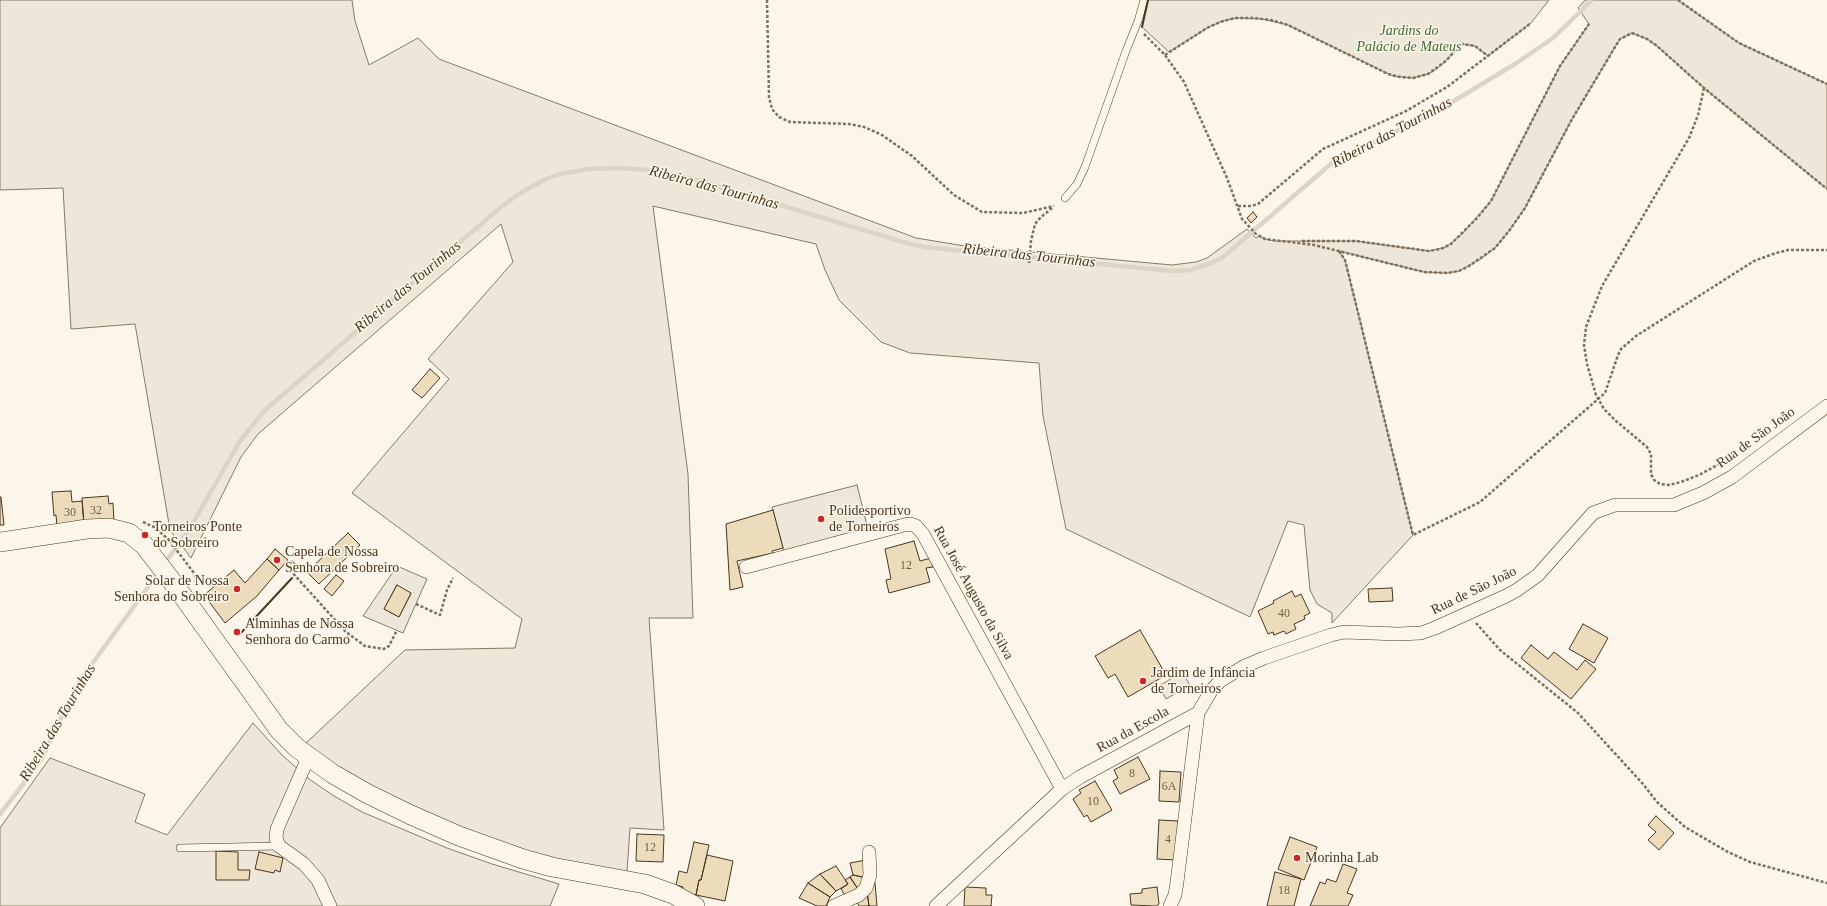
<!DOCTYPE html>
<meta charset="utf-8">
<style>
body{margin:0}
canvas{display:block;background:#fbf6e9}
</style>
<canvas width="1827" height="906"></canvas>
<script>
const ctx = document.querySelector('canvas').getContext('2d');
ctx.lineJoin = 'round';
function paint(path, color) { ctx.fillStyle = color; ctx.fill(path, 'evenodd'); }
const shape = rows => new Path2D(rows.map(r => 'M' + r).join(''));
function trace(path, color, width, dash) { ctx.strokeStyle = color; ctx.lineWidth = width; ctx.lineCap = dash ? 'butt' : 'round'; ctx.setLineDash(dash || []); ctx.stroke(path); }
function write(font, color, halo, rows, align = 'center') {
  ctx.font = font + ' Georgia,serif'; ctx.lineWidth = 3; ctx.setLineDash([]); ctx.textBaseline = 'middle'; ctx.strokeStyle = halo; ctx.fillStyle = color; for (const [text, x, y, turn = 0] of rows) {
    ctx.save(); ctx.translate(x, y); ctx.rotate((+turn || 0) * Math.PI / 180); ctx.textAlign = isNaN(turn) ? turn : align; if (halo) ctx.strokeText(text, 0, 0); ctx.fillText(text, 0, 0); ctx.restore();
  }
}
const green = shape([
 [0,0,352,0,355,21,369,65,418,38,439,59,916,238,965,246,1172,265,1196,262,1207,258,1247,229,1256,238,1259,236,1265,239,1275,241,1356,241,1429,251,1446,247,1462,234,1491,201,1560,66,1589,24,1578,8,1585,0,1678,0,1739,43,1827,84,1827,189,1704,88,1657,46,1647,39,1632,33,1620,39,1615,47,1571,121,1525,208,1509,231,1495,248,1481,259,1459,271,1447,273,1424,272,1339,251,1345,260,1413,535,1332,623,1332,613,1317,604,1310,590,1304,525,1288,521,1250,617,1066,529,1043,416,1039,363,910,353,881,342,839,300,825,270,816,244,653,206,688,474,693,618,649,618,664,830,630,828,627,872,562,863,468,831,360,781,305,744,405,650,515,648,522,619,352,493,449,379,428,359,513,262,501,224,258,434,241,457,191,558,170,530,135,324,71,329,63,188,0,190,0,0],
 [1148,0,1549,0,1531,23,1488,56,1475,46,1463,44,1458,47,1446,61,1434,71,1428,74,1413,78,1393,76,1288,25,1262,19,1235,18,1220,22,1207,28,1169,52,1142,27,1148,0],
 [857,485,868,529,784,551,772,507,857,485],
 [1182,672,1190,685,1166,699,1159,686,1182,672],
 [253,723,282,755,309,779,334,796,362,812,447,848,492,864,559,884,550,906,0,906,0,828,50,758,145,794,135,822,167,835,253,723]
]);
const parking = shape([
 [397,566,427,579,403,633,363,616,397,566],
 [396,586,411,594,399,617,384,609,396,586]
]);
const stream = shape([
 [164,564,189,530,240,441,264,411,501,207,522,192,546,179,560,174,589,169,617,168,647,170,693,179,910,244,932,248,1173,271,1190,270,1209,264,1222,258,1332,163,1439,110,1515,64,1553,38,1581,11,1591,0],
 [0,814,28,778,42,758,72,695,81,679,159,572]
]);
const building = shape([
 [1253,212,1257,217,1251,223,1247,218,1253,212],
 [430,369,440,378,422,398,412,390,430,369],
 [71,491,72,502,82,501,84,524,57,526,56,515,54,516,52,492,71,491],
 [108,496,109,504,113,503,114,522,84,524,82,498,108,496],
 [0,497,1,497,4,525,0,525,0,497],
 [773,510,783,548,772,551,773,553,737,561,743,587,730,590,726,524,773,510],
 [348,533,360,545,319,584,307,572,348,533],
 [914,541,920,561,931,558,933,567,926,568,930,582,889,593,886,580,891,579,885,549,914,541],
 [275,549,288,560,279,570,267,559,275,549],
 [267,559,279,570,257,596,225,623,204,595,234,570,245,583,267,559],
 [292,561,299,567,297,569,290,563,292,561],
 [336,575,344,581,332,596,324,589,336,575],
 [397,585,411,593,399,617,384,609,397,585],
 [1392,588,1393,601,1369,602,1368,589,1392,588],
 [1292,591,1295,597,1301,594,1310,613,1304,616,1305,619,1294,624,1296,629,1286,634,1284,631,1274,635,1273,632,1268,634,1258,611,1274,603,1273,601,1292,591],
 [1583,624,1608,638,1594,663,1569,649,1583,624],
 [1140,630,1166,675,1128,697,1115,674,1108,678,1095,656,1140,630],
 [1531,645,1548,659,1554,652,1577,670,1585,660,1596,669,1571,699,1521,658,1531,645],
 [1138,757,1150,779,1120,794,1113,781,1118,778,1114,770,1138,757],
 [1160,771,1181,772,1179,802,1159,801,1160,771],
 [1095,781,1112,810,1091,822,1087,815,1084,817,1073,799,1081,793,1079,790,1095,781],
 [1656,816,1674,833,1659,850,1648,840,1656,832,1648,825,1656,816],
 [1159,820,1178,821,1176,860,1157,859,1159,820],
 [637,834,664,835,663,862,636,861,637,834],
 [1290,837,1317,847,1304,880,1278,869,1290,837],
 [694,842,709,845,701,880,699,880,696,895,682,892,683,887,676,885,679,871,687,873,694,842],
 [216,851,238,852,238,870,250,870,249,880,216,880,216,851],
 [259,852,283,858,280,872,275,870,274,873,255,869,259,852],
 [707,855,733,861,725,901,696,895,699,880,701,880,707,855],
 [866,860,867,878,853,875,850,863,866,860],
 [1343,864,1357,869,1347,893,1353,895,1348,906,1310,906,1320,882,1325,884,1327,879,1336,882,1343,864],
 [836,866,848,884,836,891,820,874,836,866],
 [1275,872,1301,879,1294,906,1267,906,1275,872],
 [820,874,836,891,830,897,808,883,820,874],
 [853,875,867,878,860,892,850,877,853,875],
 [850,877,860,892,846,897,841,889,848,884,845,880,850,877],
 [808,883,830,897,826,906,817,906,799,898,808,883],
 [875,883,877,906,869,906,867,891,875,883],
 [965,887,986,888,986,895,992,895,991,906,964,906,965,887],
 [1157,887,1159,904,1156,906,1131,905,1130,894,1142,893,1142,889,1157,887],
 [867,891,869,906,859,906,855,899,867,891]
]);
const path = shape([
 [767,0,769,97,772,109,779,117,790,122,849,124,864,127,882,135,912,156,954,195,982,212,1023,213,1054,206],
 [1678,0,1739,43,1827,84],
 [1144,34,1165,55,1184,82,1227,178,1242,219,1256,234,1265,239,1314,245,1424,272,1447,273,1459,271,1469,266,1495,248,1509,231,1525,208,1571,121,1615,47,1620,39,1632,33,1647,39,1657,46,1704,88,1827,189],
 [1165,55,1207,28,1220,22,1235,18,1253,18,1271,20,1288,25,1388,74,1400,77,1413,78,1428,74,1446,61,1458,47,1463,44,1475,46,1488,56],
 [1704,88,1698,115,1689,138,1602,286,1586,327,1584,345,1587,364,1596,395,1604,409,1616,421,1647,447,1651,454,1651,474,1654,480,1660,484,1669,485,1681,482,1699,475,1736,455],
 [1238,206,1251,206,1258,204,1323,149,1406,111,1447,87,1531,23],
 [1302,241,1356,241,1429,251,1441,249,1451,244,1477,218,1491,201,1560,66,1589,24],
 [1339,251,1345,260,1413,535,1480,502,1605,393,1618,355,1621,349,1636,336,1754,261,1776,253,1788,250,1827,250],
 [1029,263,1031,241,1035,224,1041,217,1052,208],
 [143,522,154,527,168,539,194,573,196,580,196,586],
 [290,570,346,632,365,646,384,649,389,646,397,630],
 [416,604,440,615,447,590,453,578],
 [1476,623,1500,650,1578,713,1643,784,1657,802,1685,827,1728,852,1750,862,1827,883]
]);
const lane = shape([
 [1065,198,1077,184,1085,167,1126,51,1138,21,1144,0],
 [180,848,279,846]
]);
const street = shape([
 [746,567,904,525,910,524,916,526,923,534,1062,789],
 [1198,713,1211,691,1220,681,1243,667,1264,658,1331,635,1344,632,1398,634,1421,633,1435,628,1506,596,1517,590,1538,575,1593,513,1615,505,1674,505,1703,493,1732,477,1827,406],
 [308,758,277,829,276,838,279,846,304,864,318,880,330,906],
 [834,906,859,895,866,888,870,875,869,852],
 [936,906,1062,789,1080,777,1198,713,1177,882,1175,895,1170,906]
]);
const secondary = shape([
 [0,542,87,529,109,528,129,533,144,545,177,588,279,730,297,748,333,774,368,794,411,815,459,836,523,859,552,867,645,884,673,894,695,906]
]);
const wall = shape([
 [1142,27,1148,0],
 [239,635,292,578]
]);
const markers = [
 [821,519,4,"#c62828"],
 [145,535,4,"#c62828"],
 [277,560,4,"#c62828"],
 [237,589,4,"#c62828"],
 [237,632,4,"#c62828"],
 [1143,681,4,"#c62828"],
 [1297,858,4,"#c62828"]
];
const numberNames = [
 ["32",96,511],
 ["30",70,513],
 ["12",906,566],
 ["40",1284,614],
 ["8",1132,774],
 ["6A",1169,787],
 ["10",1093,802],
 ["4",1168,840],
 ["12",650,848],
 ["18",1284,891]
];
const parkNames = [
 ["Jardins do",1409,31],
 ["Palácio de Mateus",1409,47]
];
const streetNames = [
 ["Rua de São João",1756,438,-36],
 ["Rua de São João",1474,591,-26],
 ["Rua José Augusto da Silva",973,593,61],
 ["Rua da Escola",1133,730,-29]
];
const poiNames = [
 ["Polidesportivo",829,511],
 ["de Torneiros",829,527],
 ["Torneiros Ponte",153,527],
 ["do Sobreiro",153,543],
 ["Capela de Nossa",285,552],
 ["Senhora de Sobreiro",285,568],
 ["Solar de Nossa",229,581,"right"],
 ["Senhora do Sobreiro",229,597,"right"],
 ["Alminhas de Nossa",245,624],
 ["Senhora do Carmo",245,640],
 ["Jardim de Infância",1151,673],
 ["de Torneiros",1151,689],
 ["Morinha Lab",1305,858]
];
const waterNames = [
 ["Ribeira das Tourinhas",1392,133,-28],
 ["Ribeira das Tourinhas",714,188,15],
 ["Ribeira das Tourinhas",1029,256,6],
 ["Ribeira das Tourinhas",408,287,-40],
 ["Ribeira das Tourinhas",58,723,-59]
];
paint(green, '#ede6d9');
trace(green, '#887966', 1);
paint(parking, '#ede7d9');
trace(parking, '#887966', 1);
trace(stream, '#dcd4c6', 4.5);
paint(building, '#ecdcbc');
trace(building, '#4a3520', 1);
trace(lane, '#4a3520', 8);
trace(street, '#4a3520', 14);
trace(secondary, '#4a3520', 20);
trace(path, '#7f6f5c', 2.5, [3, 2]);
trace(lane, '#fbf6e9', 7);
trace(street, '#fbf6e9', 13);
trace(secondary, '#fbf6e9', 19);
trace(wall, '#4a3520', 2);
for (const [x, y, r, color] of markers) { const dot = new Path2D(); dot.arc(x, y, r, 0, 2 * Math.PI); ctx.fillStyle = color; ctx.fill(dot); trace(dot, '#fbf6e9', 1.5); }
write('12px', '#725f47', null, numberNames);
write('italic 14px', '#436837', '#fbf6e9', parkNames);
write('14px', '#4a3520', '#fbf6e9', streetNames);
write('14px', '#4a3520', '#fbf6e9', poiNames, 'left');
write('italic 15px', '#4a3520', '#fbf6e9', waterNames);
</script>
